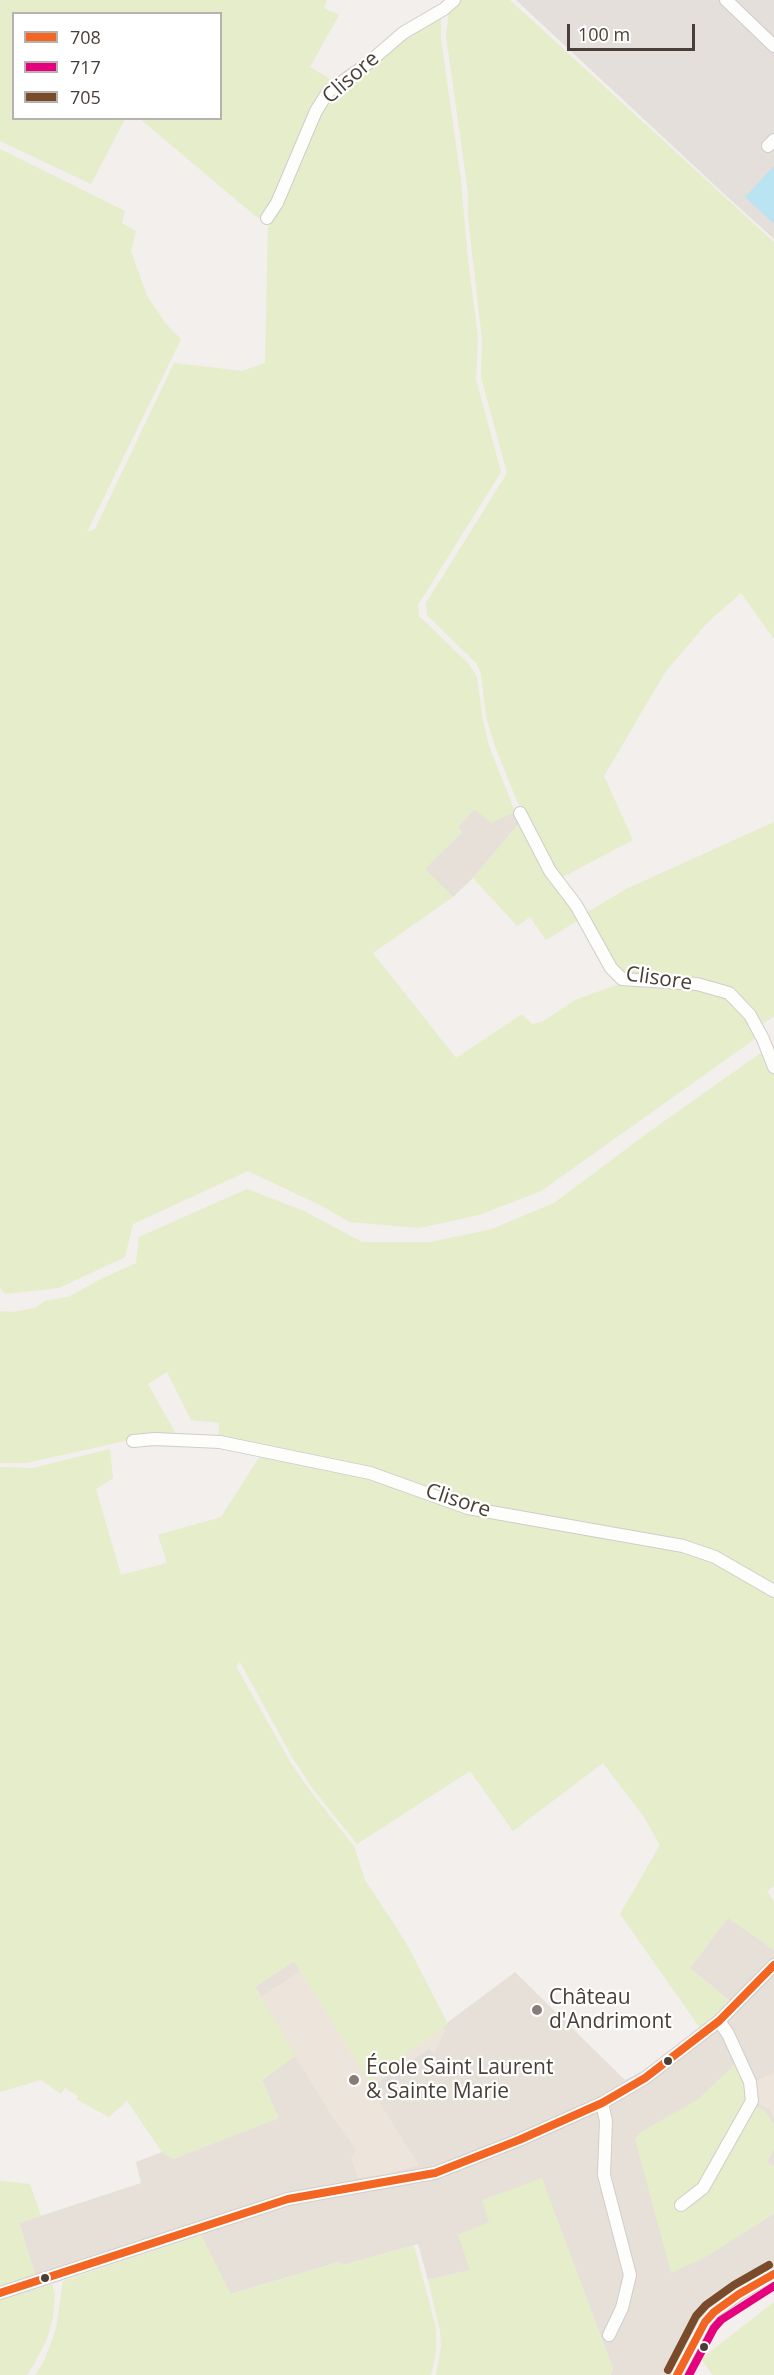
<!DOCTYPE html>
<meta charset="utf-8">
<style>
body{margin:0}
#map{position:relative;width:774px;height:2375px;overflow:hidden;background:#f2efec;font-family:"Open Sans",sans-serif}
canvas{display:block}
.legend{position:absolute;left:12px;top:12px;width:210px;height:108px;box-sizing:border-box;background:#fff;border:2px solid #b7b2af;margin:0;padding:8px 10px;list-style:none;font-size:18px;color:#4a3f37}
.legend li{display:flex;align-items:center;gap:12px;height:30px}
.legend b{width:30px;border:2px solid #b7b2af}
.scale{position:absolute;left:567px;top:24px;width:128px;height:27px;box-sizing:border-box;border:3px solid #4a3f37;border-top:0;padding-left:8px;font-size:18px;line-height:21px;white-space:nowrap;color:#4a3f37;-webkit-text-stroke:4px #fff;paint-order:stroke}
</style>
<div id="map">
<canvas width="774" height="2375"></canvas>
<ul class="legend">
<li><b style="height:8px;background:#f26522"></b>708</li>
<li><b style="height:8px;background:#e5007d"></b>717</li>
<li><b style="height:8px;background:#7a4b2a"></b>705</li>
</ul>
<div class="scale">100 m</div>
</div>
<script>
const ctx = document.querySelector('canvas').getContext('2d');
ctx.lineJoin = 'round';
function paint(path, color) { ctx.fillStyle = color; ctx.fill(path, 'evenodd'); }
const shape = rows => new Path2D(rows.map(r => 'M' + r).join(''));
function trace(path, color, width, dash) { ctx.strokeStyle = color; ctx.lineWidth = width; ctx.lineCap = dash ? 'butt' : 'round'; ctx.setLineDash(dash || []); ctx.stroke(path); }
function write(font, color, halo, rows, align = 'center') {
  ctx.font = font + ' "Open Sans",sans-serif'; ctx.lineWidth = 4.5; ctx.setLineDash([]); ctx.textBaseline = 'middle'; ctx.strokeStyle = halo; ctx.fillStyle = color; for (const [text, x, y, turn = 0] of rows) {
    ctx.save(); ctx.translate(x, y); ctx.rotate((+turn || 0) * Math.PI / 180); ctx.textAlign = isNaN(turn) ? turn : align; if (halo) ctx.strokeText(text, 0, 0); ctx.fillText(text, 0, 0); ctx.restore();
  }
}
const residential = shape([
 [474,809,515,812,521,821,473,878,453,897,424,869,462,832,458,827],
 [728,1917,774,1950,774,2267,718,2299,700,2316,680,2358,691,2375,610,2375,613,2369,541,2178,490,2222,470,2270,428,2280,418,2244,343,2265,339,2262,230,2294,197,2227,36,2277,19,2223,141,2183,136,2162,162,2152,173,2159,278,2118,262,2080,296,2055,255,1987,294,1961,369,2081,515,1972,625,2080,664,2060,731,2002,690,1968]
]);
const industrial = shape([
 [516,0,774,0,774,239,723,193]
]);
const education = shape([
 [300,1971,364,2073,439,2019,445,2031,434,2053,376,2097,419,2165,390,2173,358,2178,351,2158,356,2150,332,2116,259,1998],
 [774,2072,774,2118,769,2109,756,2102,758,2091,755,2082]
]);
const green = shape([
 [0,0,327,0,324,8,339,15,310,67,335,82,267,214,258,218,140,119,220,118,220,14,14,14,14,118,125,119,91,184,0,141],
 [457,0,510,0,774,242,774,639,741,593,708,622,666,671,604,776,633,840,559,879,546,859,516,799,495,746,486,717,481,674,477,664,427,615,426,603,507,473,481,377,482,340,468,218,468,192,446,36,449,9],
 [441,17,441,39,461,180,468,260,478,337,476,379,501,472,418,605,419,616,469,664,477,677,483,721,489,746,515,812,491,823,474,809,458,827,462,832,425,869,453,897,373,953,456,1058,522,1014,532,1024,542,1022,575,1000,625,982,692,987,728,995,759,1036,541,1191,479,1215,419,1228,350,1222,324,1207,248,1171,133,1224,125,1257,59,1288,5,1294,0,1288,0,149,125,211,122,223,136,231,131,251,147,296,166,324,181,339,87,532,95,529,174,363,242,371,265,363,268,227,297,159,333,92,391,46],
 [521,821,582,918,546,940,530,917,517,926,473,878],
 [774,822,774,1016,761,1025,736,993,707,981,619,973,586,913,626,889],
 [765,1050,774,1073,774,1587,733,1561,525,1517,218,1439,219,1423,191,1420,167,1372,148,1384,177,1436,138,1438,26,1463,0,1463,0,1311,12,1312,35,1308,45,1301,68,1297,101,1279,136,1263,139,1237,247,1189,304,1211,362,1242,431,1242,492,1229,554,1203,649,1132],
 [110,1449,113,1478,96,1489,121,1575,167,1563,158,1535,221,1517,262,1453,373,1477,460,1509,703,1555,774,1594,774,1886,767,1891,774,1902,774,1950,728,1918,690,1968,731,2002,700,2028,620,1914,660,1845,644,1817,603,1763,513,1831,470,1771,357,1844,313,1789,292,1757,240,1662,236,1666,292,1765,311,1792,354,1846,365,1880,405,1941,448,2024,369,2081,294,1961,255,1987,296,2055,262,2081,279,2118,173,2159,162,2152,127,2101,109,2117,76,2099,78,2096,65,2088,61,2094,41,2080,0,2092,0,1467,33,1468],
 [735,2064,748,2089,746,2102,765,2111,774,2125,774,2149,767,2162,774,2166,774,2214,704,2258,671,2273,635,2139,639,2133,697,2100],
 [542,2178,613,2369,610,2375,436,2375,441,2346,440,2331,428,2280,470,2270,458,2235,489,2222,482,2200],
 [0,2181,30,2184,41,2216,19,2223,36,2277,0,2289],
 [201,2235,231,2294,339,2262,344,2265,414,2245,436,2328,436,2353,431,2375,35,2375,44,2361,56,2329,63,2281],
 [52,2284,55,2294,53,2317,47,2339,34,2364,27,2375,0,2375,0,2300],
 [774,2302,774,2375,713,2375,701,2359]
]);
const parking = shape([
 [429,2049,434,2053,379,2095,374,2085]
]);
const water = shape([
 [774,166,774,224,745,197]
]);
const minor = shape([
 [726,0,774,46],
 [768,146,774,140],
 [267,218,277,203,316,111,328,92,367,64,403,33,444,9,454,0],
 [520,813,550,871,576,905,611,968,622,979,697,984,729,993,750,1015,763,1039,774,1067],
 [133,1441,155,1439,220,1442,370,1473,468,1508,683,1546,715,1557,774,1591],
 [602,2103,606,2121,604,2175,630,2275,622,2308,609,2335],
 [681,2205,703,2188,752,2101,750,2082,728,2034,719,2021],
 [0,2293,288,2199,435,2173,519,2140,602,2103,645,2078,719,2021,774,1965],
 [677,2375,705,2322,714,2312,739,2294,774,2274]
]);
const bus1 = shape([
 [0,2293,288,2199,435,2173,519,2140,602,2103,645,2078,719,2021,774,1965],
 [677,2375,705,2322,714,2312,739,2294,774,2274]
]);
const bus2 = shape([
 [689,2375,714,2328,721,2320,774,2286]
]);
const bus3 = shape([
 [668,2370,696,2316,706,2305,734,2285,769,2265]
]);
const markers = [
 [537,2010,6,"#857d76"],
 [668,2061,5,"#4a3f37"],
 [354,2080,6,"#857d76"],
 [45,2278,5,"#4a3f37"],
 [704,2347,5,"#4a3f37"]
];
const streetNames = [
 ["Clisore",351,78,-41],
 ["Clisore",659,979,8],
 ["Clisore",458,1501,18]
];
const poiNames = [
 ["Château",549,1998],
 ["d'Andrimont",549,2022],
 ["École Saint Laurent",366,2068],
 ["& Sainte Marie",366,2092]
];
paint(residential, '#e7e0d9');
paint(industrial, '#e5dfdb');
paint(education, '#ede5db');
paint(green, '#e5edcb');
paint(parking, '#e2dedc');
paint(water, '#bae4f2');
trace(minor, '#d1cdc9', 14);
trace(minor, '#fdfdfc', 12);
trace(bus1, '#f26522', 8);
trace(bus2, '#e5007d', 8);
trace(bus3, '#7a4b2a', 8);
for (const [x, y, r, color] of markers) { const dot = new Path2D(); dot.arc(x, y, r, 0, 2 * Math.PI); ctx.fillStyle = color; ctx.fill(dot); trace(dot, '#fff', 2); }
write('21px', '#4a3f37', '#fff', streetNames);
write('21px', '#4a3f37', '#fff', poiNames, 'left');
</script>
